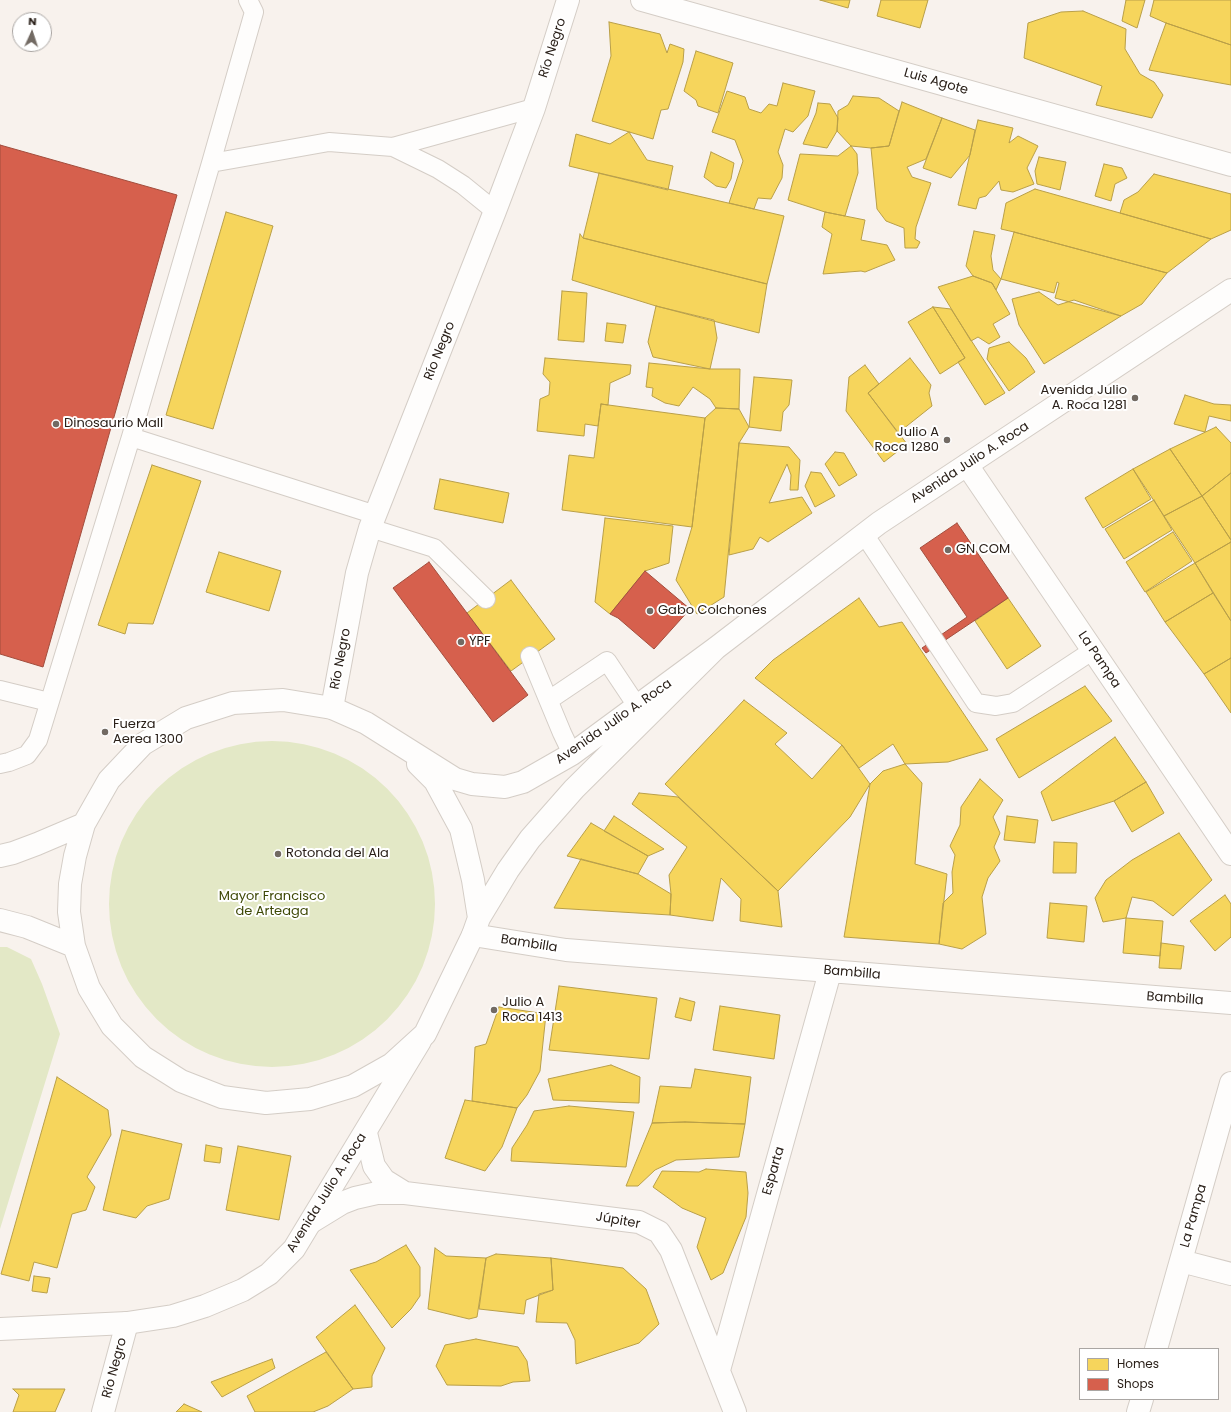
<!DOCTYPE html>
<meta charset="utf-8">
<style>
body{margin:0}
#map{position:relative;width:1231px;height:1412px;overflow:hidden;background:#f8f2ed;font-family:Poppins,sans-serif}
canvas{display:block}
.legend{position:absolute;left:1079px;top:1348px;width:140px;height:52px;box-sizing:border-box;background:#fff;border:1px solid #aaa6a3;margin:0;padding:5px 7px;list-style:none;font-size:12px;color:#2a2019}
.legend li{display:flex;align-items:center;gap:8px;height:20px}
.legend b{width:20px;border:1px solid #aaa6a3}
.north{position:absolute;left:12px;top:12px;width:40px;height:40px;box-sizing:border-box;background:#fff;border:1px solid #aaa6a3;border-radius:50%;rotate:3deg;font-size:11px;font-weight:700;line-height:16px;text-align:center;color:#2a2019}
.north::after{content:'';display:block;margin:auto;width:14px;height:18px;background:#726a63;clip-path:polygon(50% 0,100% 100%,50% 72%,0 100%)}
</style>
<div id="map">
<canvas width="1231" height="1412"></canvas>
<ul class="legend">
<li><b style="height:11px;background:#f6d55c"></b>Homes</li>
<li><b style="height:11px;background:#d6604d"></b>Shops</li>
</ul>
<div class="north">N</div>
</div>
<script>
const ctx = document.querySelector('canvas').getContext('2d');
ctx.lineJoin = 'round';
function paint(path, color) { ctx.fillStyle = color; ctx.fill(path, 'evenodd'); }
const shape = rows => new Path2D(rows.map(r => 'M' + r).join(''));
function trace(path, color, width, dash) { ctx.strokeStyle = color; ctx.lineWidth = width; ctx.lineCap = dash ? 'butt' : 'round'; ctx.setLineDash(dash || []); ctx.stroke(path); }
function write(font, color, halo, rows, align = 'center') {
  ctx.font = font + ' Poppins,sans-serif'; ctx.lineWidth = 4; ctx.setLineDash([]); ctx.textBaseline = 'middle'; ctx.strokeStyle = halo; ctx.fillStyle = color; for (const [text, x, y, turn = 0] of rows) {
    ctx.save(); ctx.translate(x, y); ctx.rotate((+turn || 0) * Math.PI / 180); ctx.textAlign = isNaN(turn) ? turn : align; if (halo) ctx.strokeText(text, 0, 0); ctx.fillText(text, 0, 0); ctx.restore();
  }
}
const green = shape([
 '109 904a163 163 0 1 1 326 0a163 163 0 1 1-326 0Z',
 [0,947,7,947,31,959,42,984,60,1034,0,1229]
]);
const homes = shape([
 [820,0,850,0,848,8,820,0],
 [881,0,928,0,920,28,877,16,881,0],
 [1126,0,1145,0,1137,28,1122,21,1126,0],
 [1154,0,1231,0,1231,45,1166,23,1150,16,1154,0],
 [1083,11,1126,29,1125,49,1140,74,1154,82,1163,95,1152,118,1096,105,1102,86,1024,58,1028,23,1061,12,1083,11],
 [609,22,660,34,667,53,670,44,684,49,683,62,668,109,661,110,653,139,592,121,611,56,609,22],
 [1166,23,1231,45,1231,85,1149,70,1166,23],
 [696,51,733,63,718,113,698,106,696,100,684,91,696,51],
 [783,83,815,91,808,116,793,132,785,129,778,152,783,165,782,178,771,199,758,198,754,209,729,203,743,161,735,140,712,132,727,91,745,97,749,109,761,113,769,104,777,106,783,83],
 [853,96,879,98,899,111,889,146,871,148,851,146,837,131,838,111,848,105,853,96],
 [902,102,942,118,926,159,907,167,912,177,931,183,916,227,915,239,920,242,917,248,905,248,904,228,886,221,877,209,871,148,889,146,902,102],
 [818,103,830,104,838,118,837,131,827,148,803,144,816,113,818,103],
 [942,118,975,130,970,155,951,178,923,168,942,118],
 [978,120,1013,128,1009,143,1018,136,1038,146,1027,168,1034,184,1013,192,1001,190,999,181,986,196,979,198,976,209,958,205,978,120],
 [629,132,647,160,673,166,668,190,569,166,576,134,610,144,629,132],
 [851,146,857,154,858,173,845,216,825,212,788,200,800,154,838,156,851,146],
 [711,152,734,163,731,179,726,188,716,186,704,177,711,152],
 [1039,157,1066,162,1060,190,1037,184,1035,171,1039,157],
 [1104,164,1122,168,1127,178,1115,184,1111,201,1095,196,1104,164],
 [599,173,784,216,767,284,583,238,599,173],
 [1154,174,1231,194,1231,230,1211,239,1120,213,1124,200,1138,192,1154,174],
 [1035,189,1120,213,1211,239,1167,273,1014,232,1001,229,1006,203,1035,189],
 [226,212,273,226,213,429,166,415,226,212],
 [825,212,865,220,861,240,887,245,895,260,865,272,861,271,823,274,832,234,822,227,825,212],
 [974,231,995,235,991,256,993,270,1001,279,996,290,992,283,973,276,966,266,974,231],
 [1014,232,1167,273,1142,304,1121,316,1055,298,1059,283,1057,282,1054,293,1001,279,1014,232],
 [580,234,583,238,767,284,759,333,656,306,572,280,580,234],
 [973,276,992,283,1010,314,993,324,1000,337,989,344,978,337,971,341,938,287,973,276],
 [562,291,587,293,584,342,558,340,562,291],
 [1039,292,1058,305,1074,300,1121,316,1044,364,1019,325,1012,299,1039,292],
 [656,306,714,320,717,338,710,369,653,357,648,342,656,306],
 [933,307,965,358,940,374,908,322,933,307],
 [933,307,951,309,1005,393,985,405,958,362,965,358,933,307],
 [607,323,626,325,623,343,605,341,607,323],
 [1009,342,1026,358,1035,372,1009,391,987,359,989,348,1009,342],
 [545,358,631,365,630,374,610,383,608,405,601,404,598,426,585,424,584,436,537,431,540,399,549,395,550,382,543,374,545,358],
 [910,358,931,385,929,393,932,406,898,433,868,393,910,358],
 [649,363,710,369,740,369,739,409,716,408,710,399,693,387,679,406,665,403,652,396,653,388,646,387,649,363],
 [865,365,879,384,868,393,907,444,884,462,846,411,849,377,865,365],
 [754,377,792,380,789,405,783,412,781,431,749,427,754,377],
 [1185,395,1214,404,1231,405,1231,421,1209,416,1205,432,1174,424,1185,395],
 [601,404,705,418,692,527,562,510,569,455,594,458,601,404],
 [716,408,739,409,749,427,739,443,724,597,697,614,676,580,692,527,705,418,716,408],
 [1216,427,1231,443,1231,473,1202,496,1170,449,1216,427],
 [739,443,789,447,800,460,798,490,790,490,791,475,787,464,769,503,802,497,812,513,768,542,760,537,753,549,729,555,739,443],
 [1170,449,1202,496,1164,516,1133,469,1170,449],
 [835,452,844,453,857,475,839,486,825,464,835,452],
 [152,465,201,481,153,624,128,623,125,634,98,625,152,465],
 [1133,469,1151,499,1103,528,1085,498,1133,469],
 [811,472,821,473,835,496,815,507,805,486,811,472],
 [1231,473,1231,540,1202,496,1231,473],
 [440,479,509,493,503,523,434,509,440,479],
 [1202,496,1231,540,1231,542,1195,563,1164,516,1202,496],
 [1154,500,1172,530,1124,559,1105,529,1154,500],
 [605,518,673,526,669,563,645,571,610,614,595,602,605,518],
 [1173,532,1192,561,1145,592,1126,562,1173,532],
 [1231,542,1231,621,1195,563,1231,542],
 [219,552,281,571,269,611,206,592,219,552],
 [1195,563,1213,593,1165,622,1146,592,1195,563],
 [511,580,555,639,511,671,467,613,511,580],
 [1213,593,1231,621,1231,658,1204,674,1165,622,1213,593],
 [859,598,879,627,902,622,988,750,948,762,905,764,893,744,859,768,842,745,755,678,773,660,859,598],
 [1008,598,1041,646,1007,669,975,621,1008,598],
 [1231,658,1231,713,1204,674,1231,658],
 [1085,686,1112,721,1019,778,996,739,1085,686],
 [744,700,787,733,775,744,812,779,842,745,870,784,850,817,778,891,665,784,744,700],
 [1115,737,1146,782,1114,801,1052,821,1041,792,1115,737],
 [905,764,922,783,915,864,947,874,939,944,844,937,870,784,883,771,905,764],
 [980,779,1003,800,993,817,1000,833,994,847,1000,861,988,878,982,897,986,934,962,949,939,944,943,903,953,893,952,872,955,855,950,846,960,825,961,807,980,779],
 [1146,782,1164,813,1132,832,1114,801,1146,782],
 [639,793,678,797,778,891,782,927,740,921,741,899,721,878,713,921,670,915,671,894,669,875,687,847,632,804,639,793],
 [614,816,664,849,648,856,604,831,614,816],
 [1007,816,1038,820,1035,843,1004,840,1007,816],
 [591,823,648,856,638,874,567,856,591,823],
 [1179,833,1212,880,1173,916,1153,901,1132,897,1126,918,1103,922,1095,898,1106,880,1132,860,1179,833],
 [1054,842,1077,843,1076,873,1053,873,1054,842],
 [581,859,638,874,671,894,670,915,554,908,581,859],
 [1225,895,1231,904,1231,937,1215,951,1190,921,1225,895],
 [1050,903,1087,906,1084,942,1047,938,1050,903],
 [1126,918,1163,921,1160,956,1123,953,1126,918],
 [1161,943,1184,946,1181,969,1159,968,1161,943],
 [559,986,657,998,649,1059,549,1050,559,986],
 [680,998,695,1002,691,1021,675,1017,680,998],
 [720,1006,780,1015,774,1059,713,1050,720,1006],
 [499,1007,546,1014,540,1071,527,1095,517,1108,472,1101,475,1047,486,1044,499,1007],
 [611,1065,640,1077,639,1103,553,1100,548,1079,611,1065],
 [695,1069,751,1077,745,1124,685,1122,652,1123,660,1086,691,1088,695,1069],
 [57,1077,108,1110,111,1135,87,1177,95,1187,86,1210,72,1214,57,1268,34,1262,29,1281,1,1274,57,1077],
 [465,1100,517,1108,502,1147,485,1171,445,1158,465,1100],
 [569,1106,634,1112,626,1167,511,1161,512,1148,527,1125,534,1111,569,1106],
 [685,1122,745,1124,739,1157,676,1160,655,1170,638,1186,626,1186,652,1123,685,1122],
 [122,1130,182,1144,169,1199,147,1206,136,1218,103,1210,122,1130],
 [206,1145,222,1148,220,1163,204,1161,206,1145],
 [238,1146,291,1156,279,1220,226,1210,238,1146],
 [706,1169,746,1172,748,1193,746,1217,723,1273,711,1280,697,1247,706,1218,682,1208,653,1187,662,1171,699,1172,706,1169],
 [406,1245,420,1267,420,1296,411,1309,392,1328,350,1270,376,1262,406,1245],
 [435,1248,446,1256,486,1258,477,1317,469,1319,428,1309,435,1248],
 [496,1254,551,1258,553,1290,526,1300,524,1314,479,1309,486,1258,496,1254],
 [551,1258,623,1268,646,1289,659,1324,639,1343,576,1364,575,1340,567,1323,536,1322,539,1294,553,1290,551,1258],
 [34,1276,50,1278,47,1293,32,1291,34,1276],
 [355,1305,385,1348,372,1376,372,1387,353,1389,316,1337,355,1305],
 [476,1339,518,1347,527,1361,530,1381,513,1382,501,1386,447,1385,436,1366,445,1345,476,1339],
 [326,1352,353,1389,328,1406,313,1412,255,1412,247,1396,326,1352],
 [272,1359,275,1368,222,1397,211,1382,272,1359],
 [13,1389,65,1389,55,1412,13,1412,19,1395,13,1389],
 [184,1404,202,1412,176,1412,184,1404]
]);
const shops = shape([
 [0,145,177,195,43,667,0,654,0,145],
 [957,523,1008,598,926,653,922,648,967,617,920,548,957,523],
 [429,562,528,695,493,722,393,588,429,562],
 [645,571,690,609,654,649,618,618,610,614,645,571]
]);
const service = shape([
 [393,147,438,169,463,185,495,211],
 [211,163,329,142,393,147,534,108],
 [131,437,376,515],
 [370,528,434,548,486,599],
 [864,534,976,703,996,706,1013,703,1092,651],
 [530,656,562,733,572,754],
 [0,690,49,702],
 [549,700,607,661,637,706],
 [0,764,9,762,27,755,38,740,131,437,211,163,254,12,248,0]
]);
const minor = shape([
 [967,465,1231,854],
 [473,935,566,950,1231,1003],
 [366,1133,374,1166,384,1180,405,1193],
 [311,1222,342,1203,355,1198,377,1193,405,1193,639,1222,659,1232,671,1250,735,1412],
 [1181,1261,1231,1274],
 [1156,1349,1231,1083],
 [719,1370,830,972],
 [103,1412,127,1323],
 [1138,1412,1142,1399]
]);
const secondary = shape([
 [642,0,1231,165],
 [332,708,357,573,370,528,495,211,534,108,568,0],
 [0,1329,127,1323,173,1316,205,1306,243,1290,269,1274,294,1249,420,1041]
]);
const primary = shape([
 [716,648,574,789,530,839,508,870,479,918,473,935,425,1034,392,1064,353,1086,310,1099,266,1103,222,1097,181,1081,143,1057,112,1026,89,988,74,946,69,912,70,884,75,856,84,824,109,780,143,744,186,718,233,703,283,700,332,708,366,723,455,779,472,784,505,787,523,782,572,754,716,648,879,523,1231,290],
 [418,764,435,781,461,829,473,880,479,918],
 [0,856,13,853,37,844,84,824],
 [0,920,27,927,74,946]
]);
const markers = [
 [1135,398,4,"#726a63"],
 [56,424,4,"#726a63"],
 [947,440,4,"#726a63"],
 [948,550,4,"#726a63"],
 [650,611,4,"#726a63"],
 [461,642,4,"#726a63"],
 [105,732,4,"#726a63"],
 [278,854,4,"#726a63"],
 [494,1010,4,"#726a63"]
];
const streetNames = [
 ["Río Negro",553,48,-72],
 ["Luis Agote",936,82,16],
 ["Río Negro",440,351,-68],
 ["Avenida Julio A. Roca",970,463,-33],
 ["Río Negro",341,659,-79],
 ["La Pampa",1099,660,56],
 ["Avenida Julio A. Roca",614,722,-35],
 ["Bambilla",529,944,9],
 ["Bambilla",852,973,5],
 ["Bambilla",1175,999,4],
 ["Esparta",774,1171,-74],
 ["Avenida Julio A. Roca",327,1193,-58],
 ["La Pampa",1194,1216,-74],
 ["Júpiter",618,1221,10],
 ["Río Negro",115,1368,-75]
];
const poiNames = [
 ["Avenida Julio",1127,391,"right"],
 ["A. Roca 1281",1127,406,"right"],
 ["Dinosaurio Mall",64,424],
 ["Julio A",939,433,"right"],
 ["Roca 1280",939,448,"right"],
 ["GN COM",956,550],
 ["Gabo Colchones",658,611],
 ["YPF",469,642],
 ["Fuerza",113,725],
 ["Aerea 1300",113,740],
 ["Rotonda del Ala",286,854],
 ["Julio A",502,1003],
 ["Roca 1413",502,1018]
];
const parkNames = [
 ["Mayor Francisco",272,897],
 ["de Arteaga",272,912]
];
paint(green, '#e3e8c6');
paint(homes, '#f6d55c');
trace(homes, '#b99f48', 1);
paint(shops, '#d6604d');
trace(shops, '#a24d3d', 1);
trace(service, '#d4cdc6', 20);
trace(minor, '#d4cdc6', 24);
trace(secondary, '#d4cdc6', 24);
trace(primary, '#d4cdc6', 24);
trace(service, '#fefdfc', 18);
trace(minor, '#fefdfc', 22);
trace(secondary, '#fefdfc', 22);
trace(primary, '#fefdfc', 22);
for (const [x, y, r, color] of markers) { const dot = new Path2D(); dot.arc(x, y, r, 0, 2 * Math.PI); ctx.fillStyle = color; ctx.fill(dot); trace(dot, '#fff', 1.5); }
write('13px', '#2a2019', '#fff', streetNames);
write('13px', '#2a2019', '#fff', poiNames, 'left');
write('13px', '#3e4806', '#fff', parkNames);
</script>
